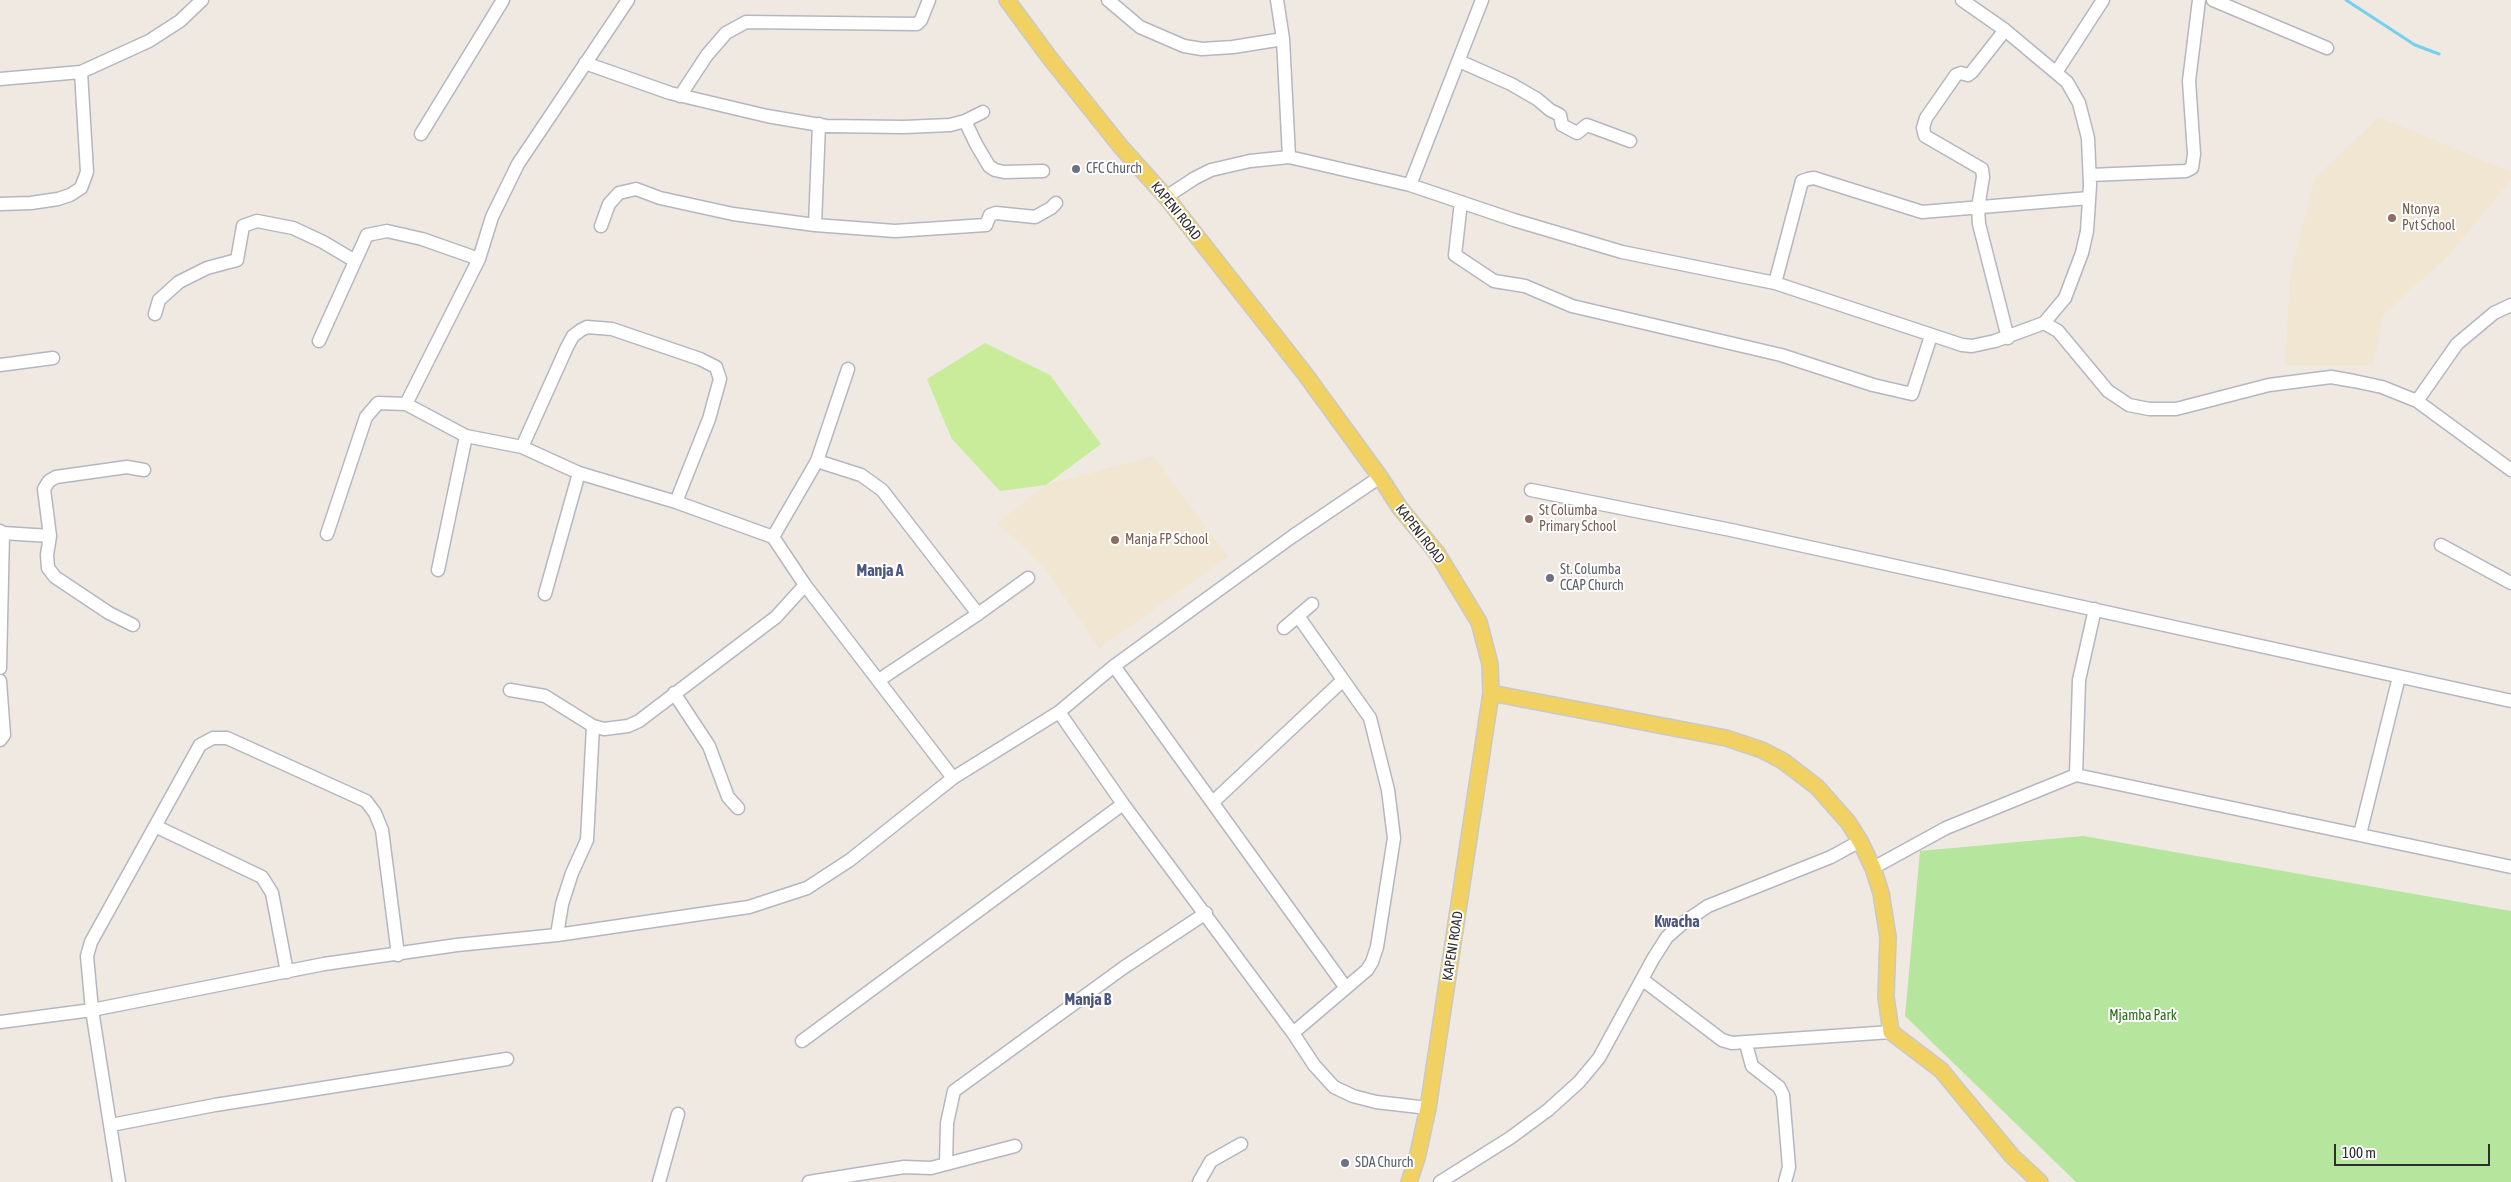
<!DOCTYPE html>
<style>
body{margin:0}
#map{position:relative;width:2511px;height:1182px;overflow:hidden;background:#efe9e1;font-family:"Asap Condensed",sans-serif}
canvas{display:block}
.scale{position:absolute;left:2334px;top:1144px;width:156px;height:22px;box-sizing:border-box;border:2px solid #2e2e2e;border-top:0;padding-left:6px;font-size:15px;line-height:18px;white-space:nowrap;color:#2e2e2e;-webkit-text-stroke:4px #fff;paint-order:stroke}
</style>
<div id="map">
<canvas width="2511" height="1182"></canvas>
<div class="scale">100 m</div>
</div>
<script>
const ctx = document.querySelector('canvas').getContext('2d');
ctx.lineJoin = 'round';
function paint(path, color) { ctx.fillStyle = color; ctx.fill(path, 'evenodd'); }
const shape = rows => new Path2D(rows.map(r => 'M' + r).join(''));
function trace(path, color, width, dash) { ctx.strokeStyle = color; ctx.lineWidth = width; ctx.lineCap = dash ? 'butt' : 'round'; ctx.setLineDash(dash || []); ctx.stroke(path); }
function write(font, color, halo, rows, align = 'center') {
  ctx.font = font + ' "Asap Condensed",sans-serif'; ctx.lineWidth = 4; ctx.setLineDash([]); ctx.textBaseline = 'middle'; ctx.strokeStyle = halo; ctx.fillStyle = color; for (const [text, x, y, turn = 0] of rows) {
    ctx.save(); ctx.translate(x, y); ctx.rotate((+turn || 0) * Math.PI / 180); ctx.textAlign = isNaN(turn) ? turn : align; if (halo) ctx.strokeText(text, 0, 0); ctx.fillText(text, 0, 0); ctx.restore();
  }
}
const education = shape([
 [2379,117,2511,172,2511,180,2447,257,2383,315,2373,365,2285,365,2290,276,2315,178],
 [1153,456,1228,557,1099,648,1045,568,997,523,1046,485]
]);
const green = shape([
 [2083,836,2511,911,2511,1182,2076,1182,1905,1016,1920,851]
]);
const pitch = shape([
 [985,343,1050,375,1101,444,1046,485,1000,491,952,439,942,416,927,379]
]);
const stream = shape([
 [2346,0,2415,45,2439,54]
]);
const minor = shape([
 [1108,0,1140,27,1184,46,1202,49,1233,47,1283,39],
 [1277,0,1283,39,1289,157],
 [2213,0,2327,48],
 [2005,30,1972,72,1968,75,1961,73,1956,75,1926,118,1923,128,1925,136,1982,169,1983,177,1978,208,1979,224,2008,338],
 [1459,61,1511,84,1537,99,1550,110,1560,115,1562,125,1577,133,1587,125,1630,141],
 [585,63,670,93,767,116,826,126,904,127,950,125,965,121,983,112],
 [2057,71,2103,0],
 [0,79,81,72,149,41,180,21,202,0],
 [680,96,707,55,726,33,746,22,917,24,921,20,929,0],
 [965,121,976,144,989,166,995,170,1004,172,1043,171],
 [421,134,503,0],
 [2090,175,2186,171,2192,168,2194,154,2189,81,2199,0],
 [1410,185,1482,0],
 [1166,197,1195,178,1211,170,1250,161,1289,157,1410,185,1514,220,1622,252,1775,283,1962,345,1972,346,1995,341,2044,323,2065,298,2082,253,2087,231,2090,185,2088,138,2079,103,2067,82,2005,30,1962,0],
 [1461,202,1455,255,1494,281,1525,286,1572,306,1781,355,1873,385,1912,394,1931,336],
 [0,204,31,203,58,199,70,195,81,188,87,172,81,72],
 [815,225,819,124],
 [601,226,609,204,619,193,636,189,660,198,733,214,815,225,895,231,986,225,990,215,996,213,1035,217,1051,208,1056,203],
 [1775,283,1802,181,1808,179,1814,178,1922,212,2089,198],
 [155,314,159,300,179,282,207,268,237,260,243,226,257,221,293,228,323,242,355,261],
 [2044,323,2058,331,2108,391,2129,405,2149,409,2176,409,2269,385,2331,377,2354,381,2382,387,2417,401,2511,470],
 [319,341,367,235,387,231,422,239,479,259],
 [0,365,53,358],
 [2417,401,2457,344,2494,313,2511,305],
 [406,404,479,259,492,217,518,164,628,0],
 [522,447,567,347,573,336,581,330,587,327,612,329,700,359,716,367,720,379,709,419,676,502],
 [817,461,861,475,882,490,978,614],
 [1531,490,1731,530,2511,701],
 [0,531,3,533,50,536],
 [327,534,366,417,378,403,406,404,466,436,522,447,579,473,676,502,773,537,805,585,953,778],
 [773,537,817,461,848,369],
 [2441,545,2511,583],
 [438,570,466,436],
 [545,594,579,473],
 [133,625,109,613,55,577,48,568,47,555,50,536,44,489,49,481,56,477,127,467,144,470],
 [1284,628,1312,604],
 [1114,666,1346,988],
 [0,668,3,533],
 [879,680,978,614,1028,578],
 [0,681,4,735,0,740],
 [510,690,545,696,593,726,604,729,628,726,639,721,776,617,805,585],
 [674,693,709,746,728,797,738,808],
 [1059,712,1123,804,1293,1033,1314,1065,1334,1087,1353,1096,1376,1102,1428,1108],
 [2076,775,2079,680,2095,609],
 [1213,802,1342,681],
 [155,826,262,877,272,893,287,972],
 [2360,834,2399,677],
 [1873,868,1946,828,2076,775,2511,867],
 [557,935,562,904,572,873,587,840,593,726],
 [1643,980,1722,1040,1732,1043,1891,1032],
 [0,1022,92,1010,324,964,457,945,557,935,749,907,807,888,850,860,953,778,1059,712,1114,666,1293,536,1380,477],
 [1293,1033,1367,970,1372,962,1377,947,1394,838,1388,790,1370,718,1298,616],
 [802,1041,1123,804],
 [1746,1044,1752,1066,1779,1087,1783,1095,1789,1167,1785,1182],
 [111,1125,215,1105,507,1059],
 [946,1164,947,1123,954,1091,1123,968,1206,913],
 [119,1182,92,1010,87,956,91,942,200,745,213,738,227,738,366,801,375,813,382,830,398,955],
 [659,1182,678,1114],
 [809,1182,904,1167,931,1168,1015,1146],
 [1199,1182,1211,1161,1241,1144],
 [1440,1182,1510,1138,1548,1110,1579,1082,1599,1058,1653,959,1667,937,1683,923,1708,906,1831,857,1860,841]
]);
const major = shape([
 [1007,0,1049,57,1121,147,1166,197,1305,374,1380,477,1400,508,1437,553,1479,622,1490,664,1491,693,1428,1108,1417,1158,1409,1182],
 [1491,693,1726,738,1762,750,1783,761,1817,787,1848,822,1860,841,1873,868,1881,893,1888,937,1886,997,1891,1032,1941,1070,2012,1156,2040,1182]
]);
const markers = [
 [1076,169,5,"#6b7280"],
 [2392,218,5,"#8d6e63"],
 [1529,519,5,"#8d6e63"],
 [1115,540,5,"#8d6e63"],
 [1550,578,5,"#6b7280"],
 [1345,1163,5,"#6b7280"]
];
const worshipNames = [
 ["CFC Church",1086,169],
 ["St. Columba",1560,570],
 ["CCAP Church",1560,586],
 ["SDA Church",1355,1163]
];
const educationNames = [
 ["Ntonya",2402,210],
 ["Pvt School",2402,226],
 ["St Columba",1539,511],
 ["Primary School",1539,527],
 ["Manja FP School",1125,540]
];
const streetNames = [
 ["KAPENI ROAD",1176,211,51],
 ["KAPENI ROAD",1420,534,52],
 ["KAPENI ROAD",1453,946,-81]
];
const parkNames = [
 ["Mjamba Park",2143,1016]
];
const quarterNames = [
 ["Manja A",880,571],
 ["Kwacha",1677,922],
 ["Manja B",1088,1000]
];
paint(education, '#f0e6d1');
paint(green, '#b6e59e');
paint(pitch, '#c9ec9a');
trace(stream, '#75cff0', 3);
trace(minor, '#b4b7c1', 15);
trace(major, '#c9c9c9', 18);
trace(minor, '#fff', 12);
trace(major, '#f2d163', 15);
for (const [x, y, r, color] of markers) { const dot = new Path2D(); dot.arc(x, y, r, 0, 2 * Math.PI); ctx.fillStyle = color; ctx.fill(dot); trace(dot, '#fff', 2); }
write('14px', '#5b616d', '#fff', worshipNames, 'left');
write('14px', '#785e54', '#fff', educationNames, 'left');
write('14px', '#2e2e2e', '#fff', streetNames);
write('14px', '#2c6e1b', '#fff', parkNames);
write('bold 16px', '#4d5680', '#fff', quarterNames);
</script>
